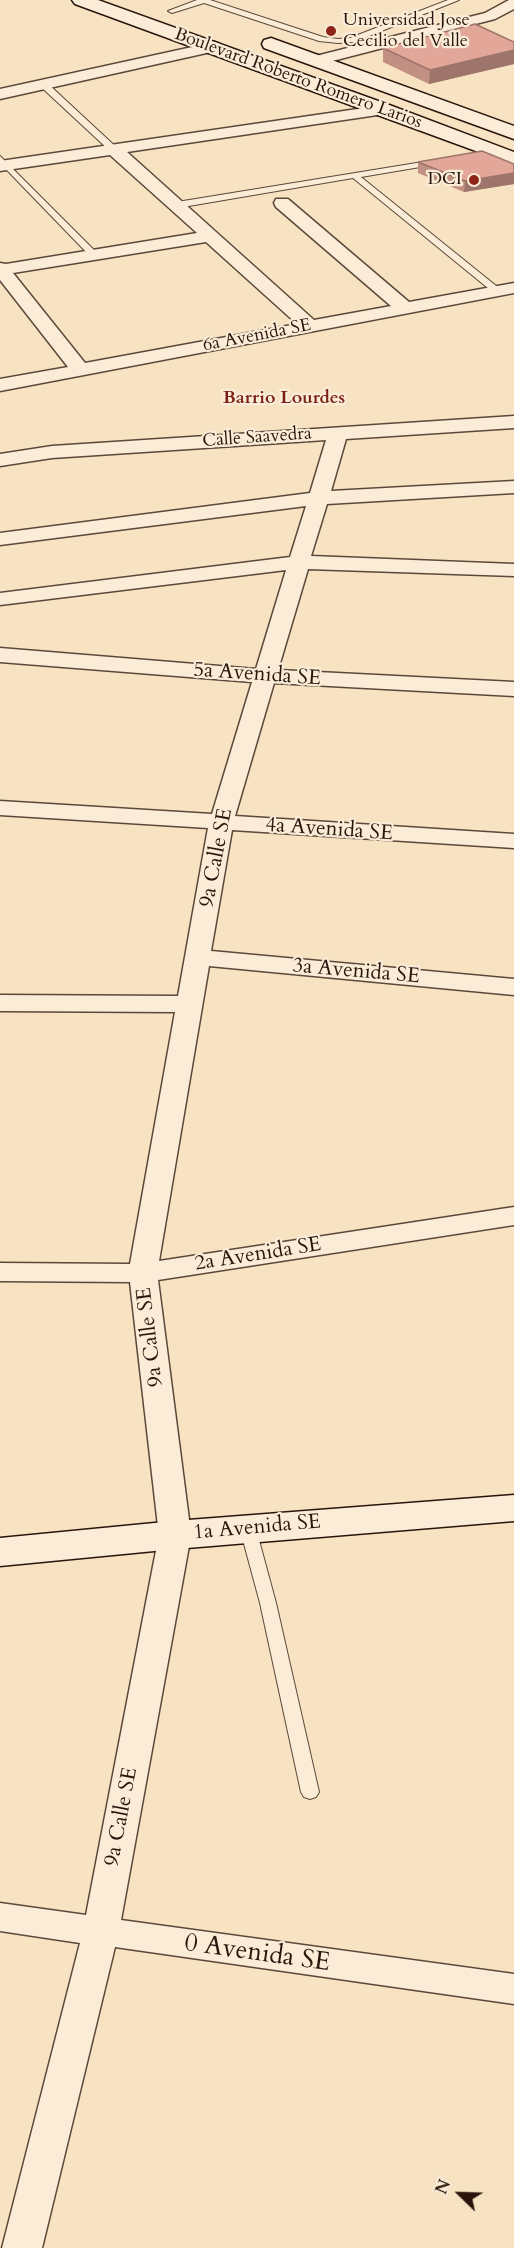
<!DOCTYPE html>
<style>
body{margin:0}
#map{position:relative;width:514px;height:2248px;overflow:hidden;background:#f7e2c2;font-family:Cardo,serif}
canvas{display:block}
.north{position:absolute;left:430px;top:2164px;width:60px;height:60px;-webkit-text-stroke:4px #faecd7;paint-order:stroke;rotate:293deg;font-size:16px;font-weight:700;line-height:24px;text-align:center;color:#29150c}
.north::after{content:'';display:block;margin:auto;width:21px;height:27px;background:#29150c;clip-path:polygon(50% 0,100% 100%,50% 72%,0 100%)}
</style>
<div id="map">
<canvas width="514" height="2248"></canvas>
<div class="north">N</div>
</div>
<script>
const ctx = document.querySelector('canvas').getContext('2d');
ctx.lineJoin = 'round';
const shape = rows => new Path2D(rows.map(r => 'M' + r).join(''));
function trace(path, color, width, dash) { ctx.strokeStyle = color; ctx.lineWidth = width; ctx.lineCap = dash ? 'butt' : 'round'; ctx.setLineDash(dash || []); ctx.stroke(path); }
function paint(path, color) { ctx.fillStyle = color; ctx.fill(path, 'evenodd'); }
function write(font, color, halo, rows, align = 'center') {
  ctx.font = font + ' Cardo,serif'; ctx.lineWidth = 4.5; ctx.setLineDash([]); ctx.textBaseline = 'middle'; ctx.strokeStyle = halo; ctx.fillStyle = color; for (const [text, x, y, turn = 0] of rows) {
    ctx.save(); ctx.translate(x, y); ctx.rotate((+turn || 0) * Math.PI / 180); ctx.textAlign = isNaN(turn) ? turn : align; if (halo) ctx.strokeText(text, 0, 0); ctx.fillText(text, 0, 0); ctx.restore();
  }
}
const lane = shape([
 [197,0,210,0,323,37,338,39,350,38,448,0,459,0,354,42,338,43,319,41,204,3,172,13,168,11,197,0],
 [40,82,46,82,116,147,116,151,110,151,40,86,40,82],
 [0,156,97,253,97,257,91,257,0,163,0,156],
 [435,160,439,162,438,164,361,177,500,289,500,293,494,293,353,178,177,208,173,205,177,202,435,160],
 [248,1523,254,1525,256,1529,276,1603,319,1792,316,1797,310,1799,304,1797,301,1792,260,1603,240,1529,242,1525,248,1523]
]);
const street = shape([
 [509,0,514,0,514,9,495,19,317,65,309,60,312,57,485,13,509,0],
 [215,42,220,44,223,47,220,50,0,99,0,89,215,42],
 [385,105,391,107,393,110,391,113,127,152,314,320,391,306,276,207,274,203,276,199,288,199,409,302,514,283,514,293,0,391,0,379,68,367,0,280,0,263,6,264,197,233,110,155,0,171,0,161,385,105],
 [206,242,297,324,85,363,13,273,206,242],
 [514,416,514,428,346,439,331,491,514,481,514,493,327,504,311,556,514,564,514,576,308,569,278,670,514,682,514,696,274,683,235,816,514,834,514,848,232,830,211,951,514,979,514,995,209,966,159,1261,514,1207,514,1225,158,1280,191,1535,121,1920,514,1974,514,2004,115,1947,42,2248,2,2248,80,1943,0,1931,0,1903,86,1915,159,1535,130,1282,0,1281,0,1263,130,1264,175,1012,0,1011,0,995,178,996,208,828,0,815,0,801,212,814,252,682,0,662,0,648,256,669,286,570,0,605,0,593,290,557,306,506,0,545,0,533,310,493,326,440,52,458,0,466,0,454,52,446,514,416]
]);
const secondary = shape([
 [72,0,98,0,392,106,514,152,514,165,75,4,72,0],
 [271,38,514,126,514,139,264,48,262,44,264,40,271,38],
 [514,1495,514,1521,175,1549,0,1566,0,1538,175,1521,514,1495]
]);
const wall = shape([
 [514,42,514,64,429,84,383,62,383,48],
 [418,162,514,164,514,184,464,192,418,173]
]);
const shadedWall = shape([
 [514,50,514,64,429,84,430,70],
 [514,173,514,184,464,192,465,181]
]);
const building = shape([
 [475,24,514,42,514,50,430,70,383,48,475,24],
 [482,151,514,164,514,173,465,181,418,162,482,151]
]);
const markers = [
 [331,31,6,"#8f2418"],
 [474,180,6,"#8f2418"]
];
const farPoinames = [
 ["Universidad Jose",343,21],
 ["Cecilio del Valle",343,42],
 ["DCI",462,180,"right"]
];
const farStreetnames = [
 ["Boulevard Roberto Romero Larios",298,79,20],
 ["6a Avenida SE",257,336,-11],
 ["Calle Saavedra",257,438,-4]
];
const farNeighbourhoodnames = [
 ["Barrio Lourdes",284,399]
];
const streetNames = [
 ["5a Avenida SE",257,675,4],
 ["4a Avenida SE",329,830,4],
 ["9a Calle SE",217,858,-79],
 ["3a Avenida SE",356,972,5],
 ["2a Avenida SE",258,1255,-9],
 ["9a Calle SE",151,1337,-97],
 ["1a Avenida SE",257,1528,-5],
 ["9a Calle SE",122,1817,-79]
];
const nearStreetnames = [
 ["0 Avenida SE",257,1954,8]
];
trace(lane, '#5c483a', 2);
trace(street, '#5c483a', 3);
trace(secondary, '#29150c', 3);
paint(lane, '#faecd7');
paint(street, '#faecd7');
paint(secondary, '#faecd7');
paint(wall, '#c29083');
paint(shadedWall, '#9e756a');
paint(building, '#e2a798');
trace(building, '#9e756a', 1.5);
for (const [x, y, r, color] of markers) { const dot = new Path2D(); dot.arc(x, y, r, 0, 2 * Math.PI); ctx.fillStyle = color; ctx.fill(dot); trace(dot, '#faecd7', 2); }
write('18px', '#29150c', '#faecd7', farPoinames, 'left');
write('18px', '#29150c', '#faecd7', farStreetnames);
write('bold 18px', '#7a1f14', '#faecd7', farNeighbourhoodnames);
write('21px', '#29150c', '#faecd7', streetNames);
write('26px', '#29150c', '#faecd7', nearStreetnames);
</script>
